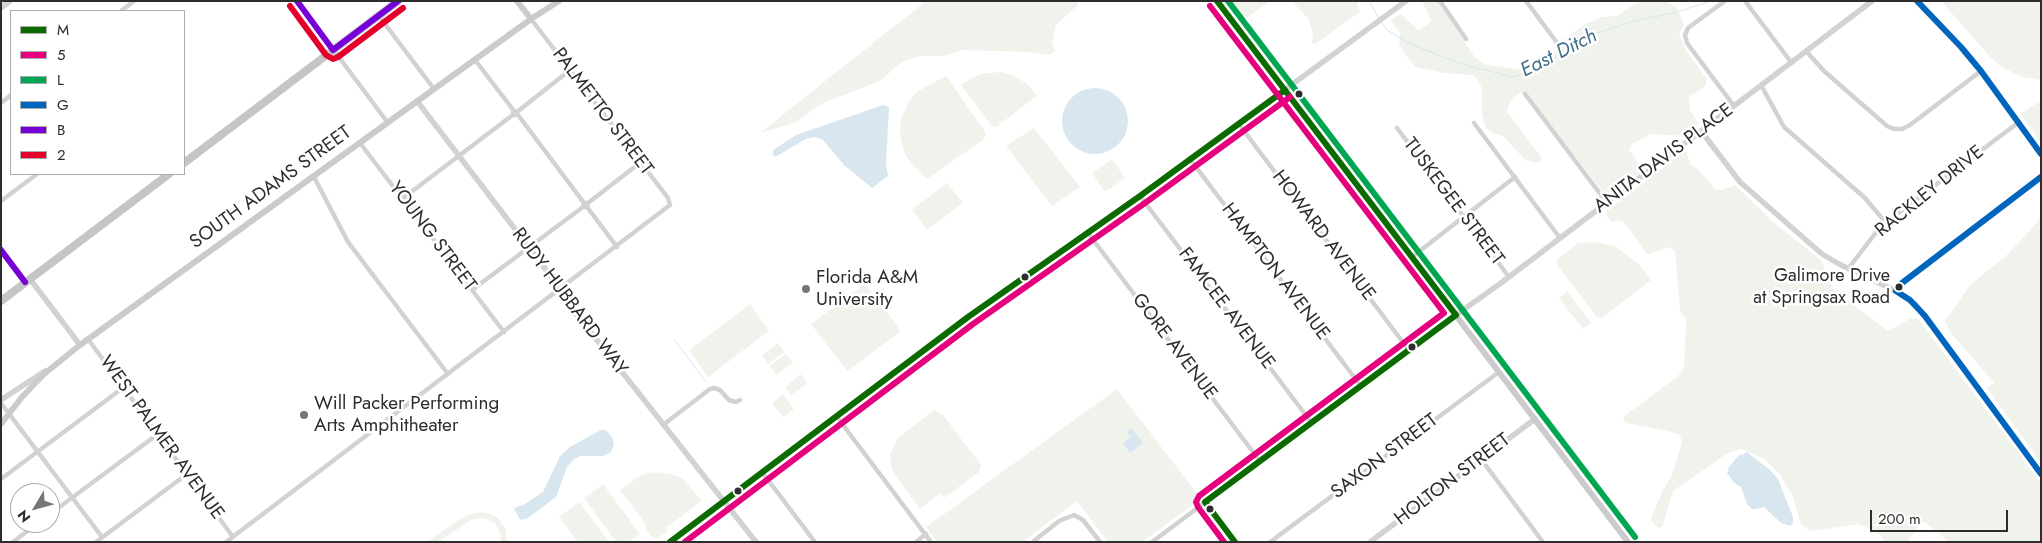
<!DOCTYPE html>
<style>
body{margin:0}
#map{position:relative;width:2042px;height:543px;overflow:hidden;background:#fff;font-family:Jost,sans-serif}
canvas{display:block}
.frame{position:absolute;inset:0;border:2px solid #2d2d2d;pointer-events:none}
.legend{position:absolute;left:10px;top:10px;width:175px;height:165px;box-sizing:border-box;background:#fff;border:1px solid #ababab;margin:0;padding:6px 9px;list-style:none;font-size:15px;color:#2d2d2d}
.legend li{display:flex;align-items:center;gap:10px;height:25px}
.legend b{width:25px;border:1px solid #ababab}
.north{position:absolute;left:10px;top:483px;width:50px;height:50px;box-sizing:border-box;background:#fff;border:1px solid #ababab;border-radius:50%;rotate:233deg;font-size:14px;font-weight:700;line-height:20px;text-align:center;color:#2d2d2d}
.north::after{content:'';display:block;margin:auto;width:18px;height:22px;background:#767676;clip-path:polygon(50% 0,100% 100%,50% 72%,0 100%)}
.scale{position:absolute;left:1870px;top:510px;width:138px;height:22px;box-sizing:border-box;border:2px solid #2d2d2d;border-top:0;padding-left:6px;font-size:15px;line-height:18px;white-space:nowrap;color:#2d2d2d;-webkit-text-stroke:4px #fff;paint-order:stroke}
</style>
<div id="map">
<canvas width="2042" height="543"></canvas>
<div class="frame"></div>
<ul class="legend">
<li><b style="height:6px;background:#0c6b00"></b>M</li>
<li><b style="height:6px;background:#e5007d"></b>5</li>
<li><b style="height:6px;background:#00a651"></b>L</li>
<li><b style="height:6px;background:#0065bd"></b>G</li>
<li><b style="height:6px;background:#7600d6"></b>B</li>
<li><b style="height:6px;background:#e4002b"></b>2</li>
</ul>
<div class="north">N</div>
<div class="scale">200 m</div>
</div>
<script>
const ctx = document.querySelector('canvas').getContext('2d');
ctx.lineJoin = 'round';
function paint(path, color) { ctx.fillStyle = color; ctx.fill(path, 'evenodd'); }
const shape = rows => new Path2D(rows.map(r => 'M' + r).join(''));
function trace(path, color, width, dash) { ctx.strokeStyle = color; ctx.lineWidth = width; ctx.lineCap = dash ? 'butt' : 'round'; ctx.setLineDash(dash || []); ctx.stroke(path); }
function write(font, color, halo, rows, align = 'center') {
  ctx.font = font + ' Jost,sans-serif'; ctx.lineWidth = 5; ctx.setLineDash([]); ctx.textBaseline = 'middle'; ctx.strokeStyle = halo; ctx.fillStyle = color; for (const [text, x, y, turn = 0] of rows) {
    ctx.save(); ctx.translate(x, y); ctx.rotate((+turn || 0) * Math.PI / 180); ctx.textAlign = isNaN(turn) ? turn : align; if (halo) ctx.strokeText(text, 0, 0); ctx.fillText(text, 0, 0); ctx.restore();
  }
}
const green = shape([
 [926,1,1077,1,1078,5,1056,25,1052,44,1056,50,1050,55,1030,52,963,50,944,56,920,56,903,61,880,81,823,103,794,123,760,133],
 [1232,1,1270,1,1247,18,1244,17],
 [1292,1,1357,1,1360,12,1315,44,1312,43,1313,34,1309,20],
 [1422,1,1437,1,1474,56,1484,64,1522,70,1555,53,1562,41,1585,24,1602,17,1617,16,1639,1,1667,1,1677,8,1684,25,1679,33,1685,49,1706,78,1706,85,1689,97,1690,110,1698,123,1694,131,1685,136,1650,134,1632,144,1629,150,1641,167,1640,173,1606,196,1525,92,1519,93,1509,103,1507,112,1542,158,1539,163,1525,160,1503,136,1494,134,1486,128,1482,114,1482,89,1477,78,1472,75,1444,73,1415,67,1404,53,1399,44,1400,33,1391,20,1401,14,1418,30,1426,26,1431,20],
 [1941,1,2041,1,2041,80,2023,77,2005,69,1990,57],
 [988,73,1001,72,1015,76,1027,84,1037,96,996,127,992,126,961,85,978,75],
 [946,76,986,133,984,139,927,179,910,162,904,152,900,135,901,119,909,101,918,91],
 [2038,102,2041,106,2041,143,2021,114],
 [1034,128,1080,187,1052,206,1006,146],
 [1686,150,1690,164,1700,171,1715,189,1722,190,1735,185,1773,222,1821,260,1834,290,1888,331,1909,319,1918,319,2041,483,2041,542,1949,542,1926,523,1921,522,1908,542,1886,542,1877,532,1859,524,1811,531,1801,525,1793,497,1780,475,1766,460,1742,449,1728,453,1673,491,1662,527,1658,528,1654,524,1651,520,1652,516,1663,490,1672,475,1682,442,1680,435,1672,432,1625,423,1623,417,1678,376,1684,368,1686,320,1680,311,1675,251,1669,247,1649,254,1646,253,1625,223,1619,220,1612,222,1606,215,1607,211],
 [1112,159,1125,178,1112,188,1104,191,1092,173],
 [947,183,963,203,927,230,912,210],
 [2041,218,2041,463,1987,388,1994,383,1951,333,1945,321,1970,285,2008,254],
 [1595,242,1615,246,1639,264,1651,280,1602,318,1597,317,1557,265,1557,260,1578,243],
 [865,284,901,331,847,371,811,324],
 [1567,291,1591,323,1583,329,1559,298],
 [750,304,769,331,708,377,689,350],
 [778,343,784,352,768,364,762,355],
 [786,354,793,363,776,375,770,366],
 [801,374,807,383,791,395,785,387],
 [1117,389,1201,499,1142,542,1108,542,1077,501,1022,542,937,542,926,527],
 [783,394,794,409,783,417,772,403],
 [934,410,943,415,981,465,979,472,944,498,940,493,920,509,893,472,891,465,890,453,898,438],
 [656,472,671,474,682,478,702,501,666,528,668,531,658,538,652,537,645,528,647,526,620,490,643,474],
 [603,484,640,534,629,542,616,542,584,498],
 [579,502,609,542,578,542,559,517],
 [478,512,488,513,498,518,506,530,507,542,501,542,500,533,495,523,482,518,471,520,438,542,427,542,465,516]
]);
const water = shape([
 '1062 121a33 33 0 1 1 66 0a33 33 0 1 1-66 0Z',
 [883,105,889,107,886,164,888,176,872,188,844,165,823,140,815,137,806,139,775,157,773,155,773,150,796,135],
 [1132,428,1143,443,1130,453,1123,443,1131,437,1127,432],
 [601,430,606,430,613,439,614,444,611,452,603,456,580,456,573,460,567,467,556,497,528,518,521,520,519,518,514,508,525,504,543,492,560,456,570,447],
 [1747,452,1770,470,1778,479,1793,517,1793,523,1790,526,1781,523,1764,507,1756,509,1752,509,1747,504,1741,487,1734,483,1727,473,1729,467,1740,454,1742,455]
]);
const stream = shape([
 [1369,1,1379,18],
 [1381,21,1387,30,1410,44,1462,64,1513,77,1531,72,1594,34,1634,21,1674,13,1711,1],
 [674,339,706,382]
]);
const minor = shape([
 [297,1,388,123],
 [1440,1,1466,39],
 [1526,1,1558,44],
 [1725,1,1688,28,1685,35,1687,43,1734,106],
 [1745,1,1791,62],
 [1917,1,1961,47,1981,71,2041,154],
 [121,11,134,1],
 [379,16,434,89],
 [1806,51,1824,71,1887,126,1894,129,1902,129,1910,125,1981,71],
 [475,60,514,111],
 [1761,85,1784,127,1865,198,1886,223],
 [1525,94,1607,203],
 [1,103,11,95],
 [517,112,570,70],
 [515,115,513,112,515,111,584,203],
 [1238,123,1408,349],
 [1474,123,1560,238],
 [1397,128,1509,277],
 [360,143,504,332],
 [1190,159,1360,385],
 [314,177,348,242,448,374],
 [1140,196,1311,422],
 [402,199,514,114],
 [1,201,37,174],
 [588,203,641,162],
 [587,207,588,203,584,203,583,207,587,207,617,247],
 [1088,233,1259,460],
 [1412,257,1515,177],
 [1848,269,1881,226,2019,122],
 [472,290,583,207],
 [1896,291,1902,283,2041,177],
 [88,339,233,537],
 [1,403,102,537],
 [837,417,931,542],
 [663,425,710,389,714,388,720,390,729,400,736,402,740,400],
 [1481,459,1543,542],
 [762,472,815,542],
 [1,479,124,387],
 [1205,502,1235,542],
 [50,514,158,434],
 [1034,541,1059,521,1074,515,1083,520,1100,542],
 [13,542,38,523],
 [96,542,187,474],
 [226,542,670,205,668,198,531,19],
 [916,542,926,534],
 [1152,542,1456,315],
 [1270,542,1499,372]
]);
const tertiary = shape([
 [1,8,10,1],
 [417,101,557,284,563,297,756,542],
 [1701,131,1740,182,1822,254,1839,264,1896,291,1916,305,2041,474],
 [1,250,25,282],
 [30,279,80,345],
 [1456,315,1501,283,1872,1],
 [1,400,45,371],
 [670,542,968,317,1140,196,1406,1],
 [1370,542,1535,419]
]);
const secondary = shape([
 [517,1,531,19],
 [1217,1,1628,542],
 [1,424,22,397,44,374,80,345,531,19,559,1]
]);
const primary = shape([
 [184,163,398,1],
 [1,301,169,174]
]);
const bus1 = shape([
 [1217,1,1456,315,1205,502,1235,542],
 [670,542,968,317,1140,196,1285,90]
]);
const bus2 = shape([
 [1210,6,1444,313,1199,496,1196,502,1198,507,1224,542],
 [685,542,973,324,1145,203,1290,97]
]);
const bus3 = shape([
 [1228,1,1635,537]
]);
const bus4 = shape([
 [1917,1,1961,47,1981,71,2041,154],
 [1896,291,1910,300,1925,316,2041,474],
 [1896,291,1902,283,2041,177]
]);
const bus5 = shape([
 [297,1,333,50],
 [333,50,398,1],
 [1,250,25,282]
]);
const bus6 = shape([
 [290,6,326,55,333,59,338,57,403,8]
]);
const markers = [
 [1299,94,4.5,"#2d2d2d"],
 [1025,277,4.5,"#2d2d2d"],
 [1899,287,4.5,"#2d2d2d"],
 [806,289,5,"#767676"],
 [1412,347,4.5,"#2d2d2d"],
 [304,415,5,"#767676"],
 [738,491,4.5,"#2d2d2d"],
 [1210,509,4.5,"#2d2d2d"]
];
const busNames = [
 ["Galimore Drive",1890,277],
 ["at Springsax Road",1890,299]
];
const streetNames = [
 ["PALMETTO STREET",602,112,53],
 ["ANITA DAVIS PLACE",1664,159,-37],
 ["SOUTH ADAMS STREET",271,188,-36],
 ["RACKLEY DRIVE",1930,192,-39],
 ["TUSKEGEE STREET",1453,202,53],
 ["HOWARD AVENUE",1323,236,53],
 ["YOUNG STREET",432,237,53],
 ["HAMPTON AVENUE",1275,272,53],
 ["RUDY HUBBARD WAY",569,302,53],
 ["FAMCEE AVENUE",1226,309,53],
 ["GORE AVENUE",1174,347,53],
 ["WEST PALMER AVENUE",161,438,54],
 ["SAXON STREET",1385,457,-37],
 ["HOLTON STREET",1453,480,-37]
];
const poiNames = [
 ["Florida A&M",816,278],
 ["University",816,300],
 ["Will Packer Performing",314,404],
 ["Arts Amphitheater",314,426]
];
const waterNames = [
 ["East Ditch",1559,54,-27]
];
paint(green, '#f0f3eb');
paint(water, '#d8e6ef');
trace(stream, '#d8e6ef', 1);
trace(minor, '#d2d2d2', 4.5);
trace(tertiary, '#d2d2d2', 5.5);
trace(secondary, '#cbcbcb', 6);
trace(primary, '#c5c5c5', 8);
trace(bus1, '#0c6b00', 6);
trace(bus2, '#e5007d', 6);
trace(bus3, '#00a651', 6);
trace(bus4, '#0065bd', 6);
trace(bus5, '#7600d6', 6);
trace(bus6, '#e4002b', 6);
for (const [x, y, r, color] of markers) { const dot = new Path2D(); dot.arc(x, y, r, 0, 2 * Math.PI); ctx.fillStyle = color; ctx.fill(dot); trace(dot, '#fff', 2); }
write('18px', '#2d2d2d', '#fff', busNames, 'right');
write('19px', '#2d2d2d', '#fff', streetNames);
write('19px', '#2d2d2d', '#fff', poiNames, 'left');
write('italic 20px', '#416e88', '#fff', waterNames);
</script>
